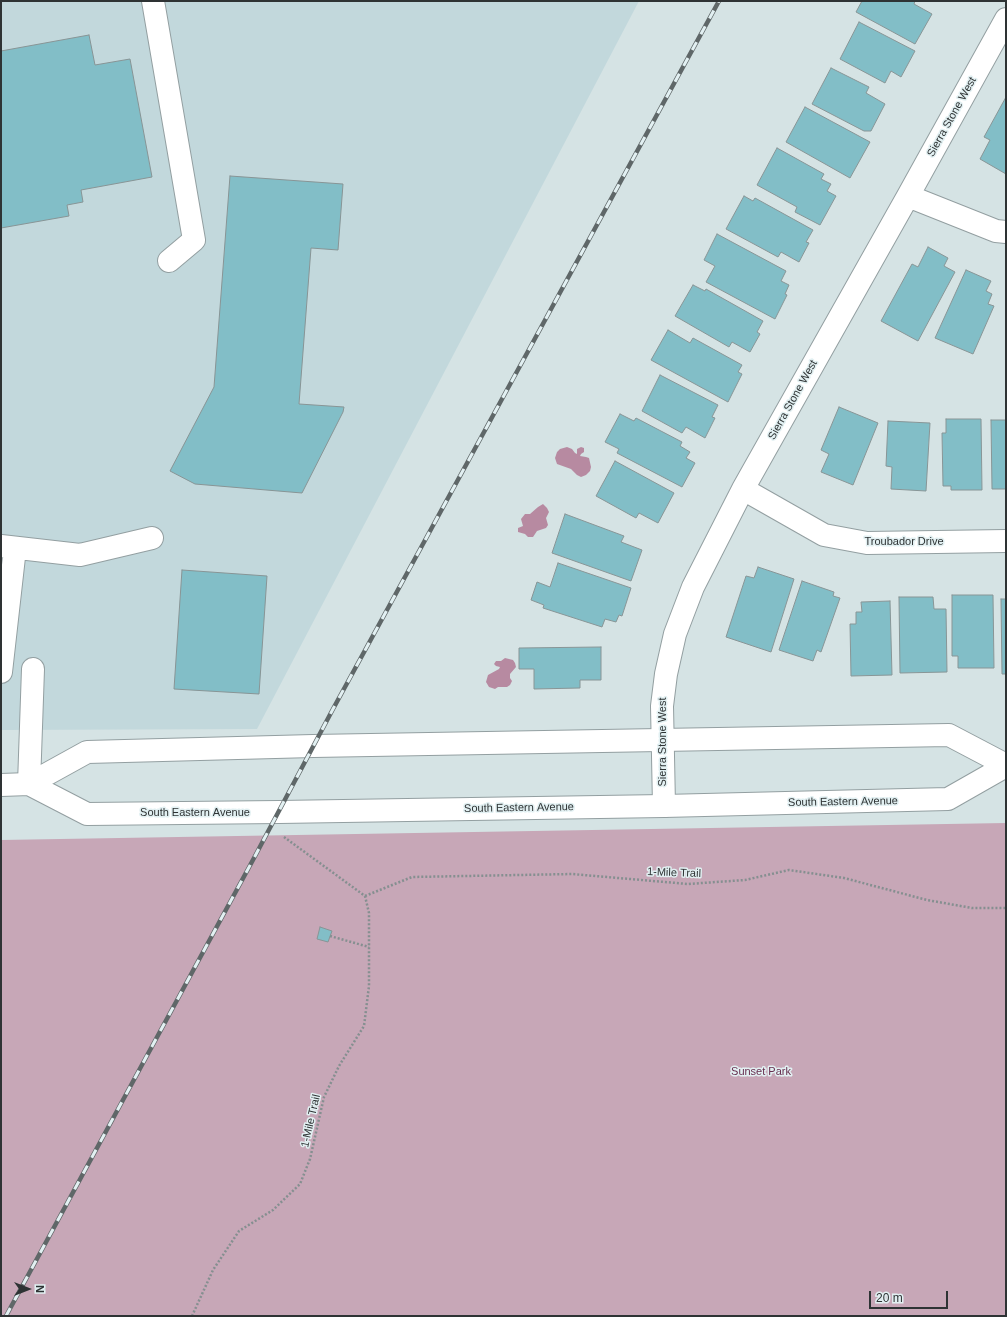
<!DOCTYPE html>
<style>
body{margin:0}
#map{position:relative;width:1007px;height:1317px;overflow:hidden;background:#d5e3e4;font-family:Helvetica,sans-serif}
canvas{display:block}
.frame{position:absolute;inset:0;border:2px solid #2e3334;pointer-events:none}
.north{position:absolute;left:8px;top:1269px;width:40px;height:40px;-webkit-text-stroke:3px #e2f0f2;paint-order:stroke;rotate:90deg;font-size:11px;font-weight:700;line-height:16px;text-align:center;color:#2e3334}
.north::after{content:'';display:block;margin:auto;width:14px;height:18px;background:#2e3334;clip-path:polygon(50% 0,100% 100%,50% 72%,0 100%)}
.scale{position:absolute;left:869px;top:1291px;width:79px;height:18px;box-sizing:border-box;border:2px solid #2e3334;border-top:0;padding-left:5px;font-size:12px;line-height:14px;white-space:nowrap;color:#2e3334;-webkit-text-stroke:3px #e2f0f2;paint-order:stroke}
</style>
<div id="map">
<canvas width="1007" height="1317"></canvas>
<div class="frame"></div>
<div class="north">N</div>
<div class="scale">20 m</div>
</div>
<script>
const ctx = document.querySelector('canvas').getContext('2d');
ctx.lineJoin = 'round';
function paint(path, color) { ctx.fillStyle = color; ctx.fill(path, 'evenodd'); }
const shape = rows => new Path2D(rows.map(r => 'M' + r).join(''));
function trace(path, color, width, dash) { ctx.strokeStyle = color; ctx.lineWidth = width; ctx.lineCap = dash ? 'butt' : 'round'; ctx.setLineDash(dash || []); ctx.stroke(path); }
function write(font, color, halo, rows, align = 'center') {
  ctx.font = font + ' Helvetica,sans-serif'; ctx.lineWidth = 3; ctx.setLineDash([]); ctx.textBaseline = 'middle'; ctx.strokeStyle = halo; ctx.fillStyle = color; for (const [text, x, y, turn = 0] of rows) {
    ctx.save(); ctx.translate(x, y); ctx.rotate((+turn || 0) * Math.PI / 180); ctx.textAlign = isNaN(turn) ? turn : align; if (halo) ctx.strokeText(text, 0, 0); ctx.fillText(text, 0, 0); ctx.restore();
  }
}
const built = shape([
 [1,1,639,1,257,729,1,730]
]);
const green = shape([
 [1006,823,1006,1316,1,1316,1,840]
]);
const water = shape([
 [567,447,572,449,575,453,577,454,577,449,581,447,584,448,584,452,581,454,580,456,586,457,589,458,591,467,590,471,586,475,581,477,577,475,571,469,557,464,555,458,557,452,560,449],
 [543,504,547,508,549,512,546,518,548,525,546,528,537,531,533,537,528,537,525,534,518,532,518,528,523,526,521,519,525,514,530,514,538,507],
 [505,658,513,660,515,663,516,667,510,674,510,678,512,681,510,685,507,687,498,687,495,689,489,687,486,682,488,675,499,669,500,667,496,666,494,664,496,661,501,661]
]);
const building = shape([
 [862,1,915,1,914,4,932,14,915,44,856,12,862,1],
 [859,22,915,51,901,77,891,71,885,83,840,59,859,22],
 [89,35,95,65,130,59,152,177,81,190,83,202,67,205,69,216,1,228,1,51,89,35],
 [831,68,869,87,866,93,885,104,871,131,864,131,812,104,831,68],
 [1006,97,1006,174,980,159,990,140,984,137,1006,97],
 [805,107,870,142,850,178,786,142,805,107],
 [777,148,824,174,821,179,831,184,827,191,836,196,820,225,795,212,797,207,757,185,777,148],
 [230,176,343,184,338,250,311,248,299,404,344,407,343,412,302,493,195,484,170,471,214,387,230,176],
 [744,196,753,201,755,198,813,230,806,242,809,243,799,262,781,252,778,257,726,229,744,196],
 [717,234,786,271,781,281,789,285,785,294,787,295,775,319,706,282,715,266,704,260,717,234],
 [928,247,948,258,944,266,955,272,918,341,881,321,912,264,918,267,928,247],
 [966,270,991,281,986,291,992,294,988,304,994,306,973,354,935,338,966,270],
 [693,285,705,291,706,289,763,321,757,332,760,334,750,352,732,342,729,347,675,316,693,285],
 [668,330,690,343,693,338,742,365,738,372,742,374,728,402,651,360,668,330],
 [660,375,718,405,712,417,715,418,705,438,686,427,682,433,642,411,660,375],
 [839,407,878,423,853,485,821,472,829,454,821,450,839,407],
 [620,414,634,421,636,418,682,442,680,446,690,452,686,458,695,463,682,487,617,453,619,449,605,442,620,414],
 [946,419,981,419,982,490,951,490,951,486,943,486,942,433,946,433,946,419],
 [991,420,1006,420,1006,489,992,489,991,420],
 [888,421,930,423,926,491,891,489,892,467,886,466,888,421],
 [615,461,674,493,658,523,639,513,636,518,596,496,615,461],
 [565,514,624,536,621,542,642,550,631,581,552,553,565,514],
 [558,563,631,588,622,616,619,615,616,622,605,619,602,627,543,608,544,605,531,600,537,582,550,587,558,563],
 [758,567,794,579,771,652,726,637,746,576,754,578,758,567],
 [182,570,267,576,259,694,174,689,182,570],
 [802,581,834,592,833,596,840,598,821,652,817,650,813,661,779,650,802,581],
 [952,595,993,595,994,668,958,668,958,656,952,656,952,595],
 [899,597,933,597,934,609,946,609,947,672,900,673,899,597],
 [1001,599,1006,599,1006,674,1002,674,1001,599],
 [890,601,892,675,851,676,850,624,856,624,856,612,862,612,861,602,890,601],
 [601,647,601,680,580,680,580,688,534,689,534,669,519,669,519,648,601,647],
 [320,927,332,931,328,942,317,939,320,927]
]);
const path = shape([
 [365,896,412,877,572,874,688,884,745,880,789,870,844,878,927,900,972,908,1006,908],
 [330,936,369,947],
 [192,1316,213,1270,239,1231,273,1210,300,1184,310,1159,324,1097,339,1066,364,1026,369,986,369,913,365,896,284,837]
]);
const minor = shape([
 [153,1,194,240,169,261],
 [908,196,996,231,1006,232],
 [743,489,824,535,867,543,1006,541],
 [1,546,80,555,152,538],
 [1,672,15,548],
 [29,784,33,669],
 [664,806,662,706,666,674,675,634,693,587,743,489,908,196,1006,19]
]);
const major = shape([
 [29,784,87,814,279,812,664,806,948,799,1006,766],
 [1,785,29,784,87,752,313,746,949,735,1006,765]
]);
const rail = shape([
 [6,1316,254,858,333,709,719,1]
]);
const streetNames = [
 ["Sierra Stone West",952,117,-61],
 ["Sierra Stone West",793,400,-61],
 ["Troubador Drive",904,542],
 ["Sierra Stone West",663,742,-90],
 ["South Eastern Avenue",843,802,-1],
 ["South Eastern Avenue",519,808,-1],
 ["South Eastern Avenue",195,813],
 ["1-Mile Trail",674,873,2],
 ["1-Mile Trail",311,1121,-77]
];
const parkNames = [
 ["Sunset Park",761,1072]
];
paint(built, '#c2d8dc');
paint(green, '#c7a7b7');
paint(water, '#b78aa1');
paint(building, '#82bec7');
trace(building, '#889596', 1);
trace(minor, '#939fa1', 24);
trace(major, '#939fa1', 24);
trace(path, '#858f90', 2.5, [2, 2]);
trace(minor, '#fff', 22);
trace(major, '#fff', 22);
trace(rail, '#5f6768', 4.5);
trace(rail, '#e2f0f2', 3, [9]);
write('11px', '#2e3334', '#e2f0f2', streetNames);
write('11px', '#672e4f', '#e2f0f2', parkNames);
</script>
